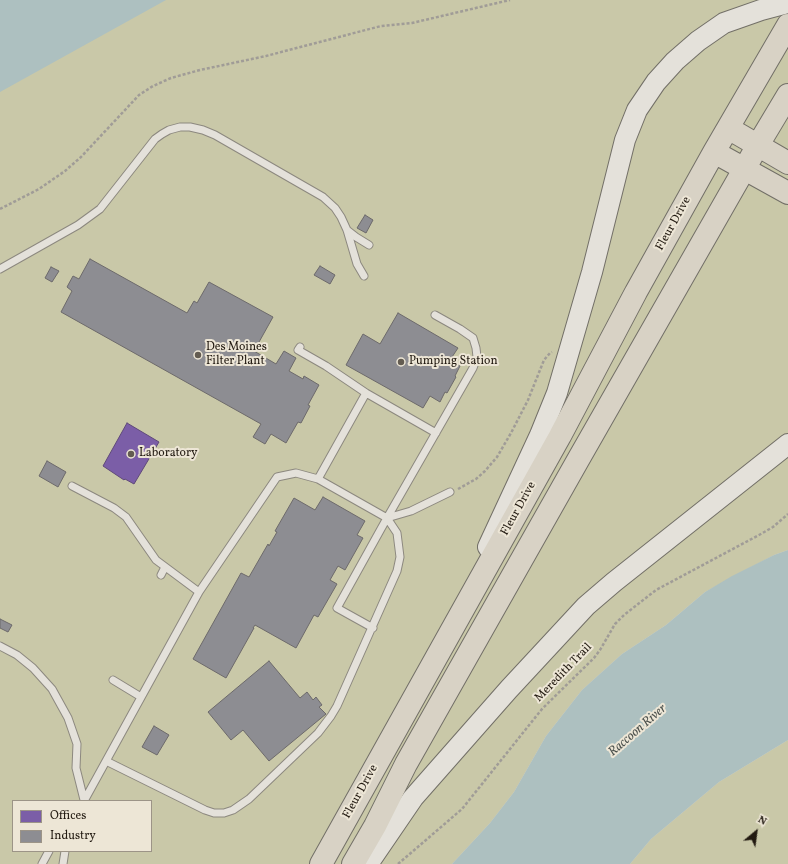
<!DOCTYPE html>
<style>
body{margin:0}
#map{position:relative;width:788px;height:864px;overflow:hidden;background:#dbd6c8;font-family:Vollkorn,serif}
canvas{display:block}
.legend{position:absolute;left:12px;top:800px;width:140px;height:52px;box-sizing:border-box;background:#ede6d6;border:1px solid #9c9487;margin:0;padding:5px 7px;list-style:none;font-size:12px;color:#221a11}
.legend li{display:flex;align-items:center;gap:8px;height:20px}
.legend b{width:20px;border:1px solid #9c9487}
.north{position:absolute;left:736px;top:812px;width:40px;height:40px;-webkit-text-stroke:3px #ede6d6;paint-order:stroke;rotate:29deg;font-size:11px;font-weight:700;line-height:16px;text-align:center;color:#221a11}
.north::after{content:'';display:block;margin:auto;width:14px;height:18px;background:#221a11;clip-path:polygon(50% 0,100% 100%,50% 72%,0 100%)}
</style>
<div id="map">
<canvas width="788" height="864"></canvas>
<ul class="legend">
<li><b style="height:11px;background:#7b5ea7"></b>Offices</li>
<li><b style="height:11px;background:#8d8d92"></b>Industry</li>
</ul>
<div class="north">N</div>
</div>
<script>
const ctx = document.querySelector('canvas').getContext('2d');
ctx.lineJoin = 'round';
function paint(path, color) { ctx.fillStyle = color; ctx.fill(path, 'evenodd'); }
const shape = rows => new Path2D(rows.map(r => 'M' + r).join(''));
function trace(path, color, width, dash) { ctx.strokeStyle = color; ctx.lineWidth = width; ctx.lineCap = dash ? 'butt' : 'round'; ctx.setLineDash(dash || []); ctx.stroke(path); }
function write(font, color, halo, rows, align = 'center') {
  ctx.font = font + ' Vollkorn,serif'; ctx.lineWidth = 4; ctx.setLineDash([]); ctx.textBaseline = 'middle'; ctx.strokeStyle = halo; ctx.fillStyle = color; for (const [text, x, y, turn = 0] of rows) {
    ctx.save(); ctx.translate(x, y); ctx.rotate((+turn || 0) * Math.PI / 180); ctx.textAlign = isNaN(turn) ? turn : align; if (halo) ctx.strokeText(text, 0, 0); ctx.fillText(text, 0, 0); ctx.restore();
  }
}
const green = shape([
 [0,0,788,0,788,550,774,555,705,592,666,625,622,654,582,690,546,736,514,792,490,823,452,864,0,864],
 [13,801,151,801,151,851,13,851],
 [788,740,788,864,630,864,651,839,719,782]
]);
const water = shape([
 [0,0,166,0,0,92],
 [788,550,788,740,719,782,651,839,630,864,452,864,490,823,514,792,546,736,582,690,622,654,666,625,705,592,732,576,774,555]
]);
const offices = shape([
 [127,423,159,442,134,484,125,479,124,480,103,466,127,423]
]);
const industry = shape([
 [365,215,373,220,366,233,357,228,365,215],
 [90,259,187,313,194,301,197,303,209,282,273,317,254,351,276,364,284,351,296,358,289,371,303,379,304,376,319,385,308,405,310,406,301,423,298,422,286,443,271,434,265,444,253,437,261,424,61,312,72,291,67,287,73,276,79,279,90,259],
 [320,266,335,275,330,284,314,275,320,266],
 [51,267,59,271,52,282,45,278,51,267],
 [398,313,458,348,450,360,460,366,455,376,456,377,447,393,445,392,440,402,430,396,423,408,346,365,363,334,380,344,398,313],
 [47,461,66,472,58,487,39,476,47,461],
 [323,497,365,521,357,535,363,538,345,570,338,566,330,580,337,584,318,617,314,615,296,648,255,625,253,628,254,628,226,678,193,659,241,573,249,577,268,544,269,546,277,532,275,531,294,498,315,510,323,497],
 [0,619,12,625,8,632,0,628,0,619],
 [269,661,300,698,307,692,313,700,316,697,322,705,319,707,326,714,269,761,243,730,231,740,208,712,269,661],
 [154,726,169,735,157,755,142,747,154,726]
]);
const path = shape([
 [0,209,39,189,65,171,81,157,139,95,153,86,171,78,200,70,266,56,381,26,412,23,510,0],
 [458,489,476,479,485,471,497,457,511,433,528,400,544,360,550,353,552,352],
 [398,864,462,809,542,709,594,658,600,650,615,624,624,615,656,590,759,535,773,527,788,514]
]);
const lane = shape([
 [347,230,356,237,369,245],
 [0,269,78,225,100,209,155,139,162,134,169,130,180,127,190,127,203,130,215,135,323,197,335,208,341,217,347,230,357,264,364,276],
 [435,315,460,329,473,338,476,348,477,357,473,368,387,518,411,511,450,492],
 [300,347,298,350,326,366,366,393,436,433],
 [318,479,366,393],
 [72,486,114,508,126,517,156,560,199,592],
 [161,575,165,567],
 [373,628,337,608,387,518],
 [0,646,17,655,33,668,52,689,68,718,77,744,76,768,84,800],
 [113,680,141,697],
 [84,801,199,592,277,477,296,473,318,479,387,518,397,533,400,557,397,571,337,706,331,716,318,733,249,799,233,810,224,813,214,813,205,810,106,761],
 [42,864,49,851],
 [63,864,65,851]
]);
const secondary = shape([
 [488,547,540,435,557,393,592,272,625,140,637,110,656,82,675,61,698,41,724,23,761,10,788,3],
 [368,864,413,798,509,689,586,606,614,582,788,444]
]);
const primary = shape([
 [728,128,788,163],
 [714,152,788,193],
 [321,864,560,436,636,292,714,152,788,25],
 [353,864,375,826,406,764,578,460,758,145,788,95]
]);
const markers = [
 [198,355,4,"#635c51"],
 [401,362,4,"#635c51"],
 [131,454,4,"#635c51"]
];
const streetNames = [
 ["Fleur Drive",674,224,-61],
 ["Fleur Drive",519,509,-61],
 ["Meredith Trail",564,673,-46],
 ["Fleur Drive",361,792,-61]
];
const poiNames = [
 ["Des Moines",206,348],
 ["Filter Plant",206,362],
 ["Pumping Station",409,362],
 ["Laboratory",139,454]
];
const waterNames = [
 ["Raccoon River",638,731,-41]
];
paint(green, '#c9c8a8');
paint(water, '#adc0c0');
paint(offices, '#7b5ea7');
trace(offices, '#604a7a', 1);
paint(industry, '#8d8d92');
trace(industry, '#6d6a6b', 1);
trace(lane, '#8c887f', 9);
trace(secondary, '#726f67', 22);
trace(primary, '#726f67', 24);
trace(path, '#a09c97', 2.5, [3, 2]);
trace(lane, '#e4e1da', 7);
trace(secondary, '#e4e1da', 20);
trace(primary, '#d8d2c5', 22);
for (const [x, y, r, color] of markers) { const dot = new Path2D(); dot.arc(x, y, r, 0, 2 * Math.PI); ctx.fillStyle = color; ctx.fill(dot); trace(dot, '#ede6d6', 1.5); }
write('12px', '#221a11', '#ede6d6', streetNames);
write('12px', '#221a11', '#ede6d6', poiNames, 'left');
write('italic 13px', '#4c514d', '#ede6d6', waterNames);
</script>
